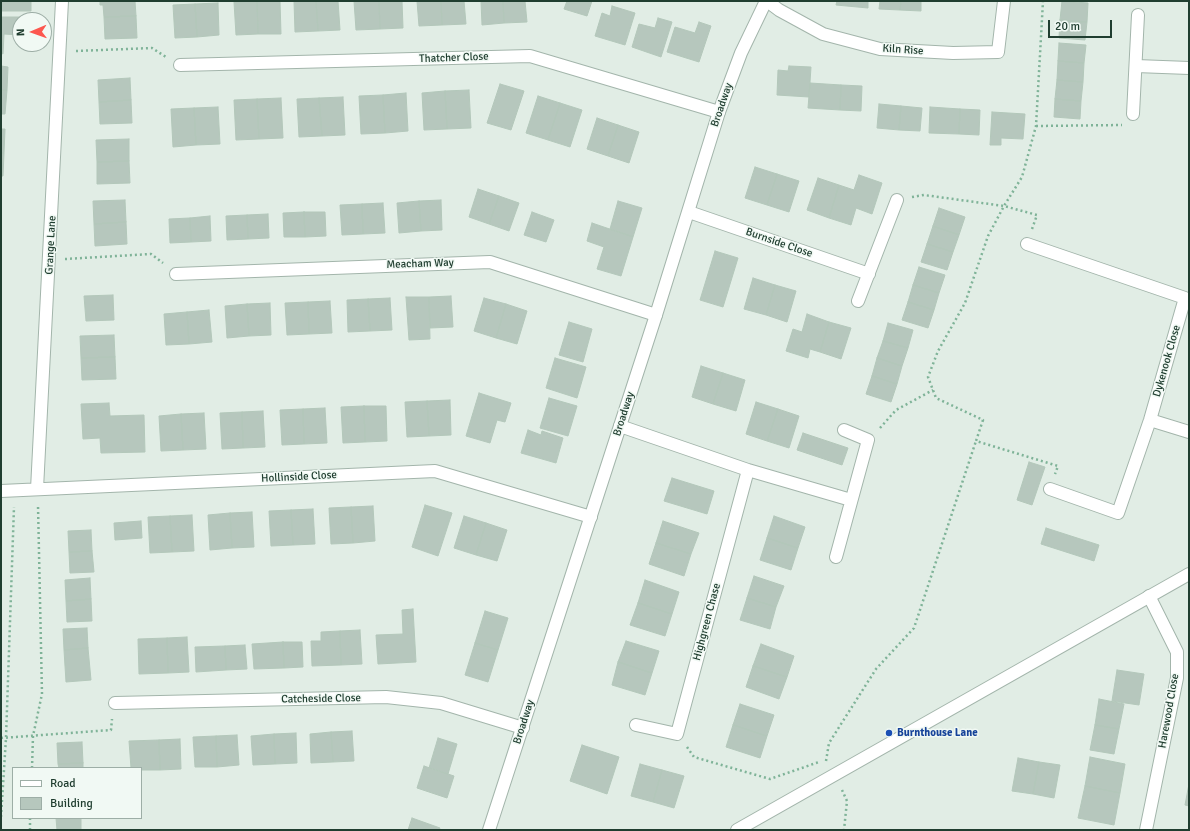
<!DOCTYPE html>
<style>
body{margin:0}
#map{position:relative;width:1190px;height:831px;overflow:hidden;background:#e1ede5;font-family:Signika,sans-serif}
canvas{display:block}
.frame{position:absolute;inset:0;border:2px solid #203e30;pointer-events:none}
.legend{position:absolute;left:12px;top:767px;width:130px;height:52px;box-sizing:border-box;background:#f1f9f4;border:1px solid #9daea6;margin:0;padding:5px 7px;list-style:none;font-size:12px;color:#203e30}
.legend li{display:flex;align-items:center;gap:8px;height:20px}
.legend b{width:20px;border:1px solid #9daea6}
.north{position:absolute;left:12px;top:12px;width:40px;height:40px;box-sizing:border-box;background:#f1f9f4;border:1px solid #9daea6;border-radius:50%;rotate:268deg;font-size:11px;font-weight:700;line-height:16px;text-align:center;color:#203e30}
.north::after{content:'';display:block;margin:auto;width:14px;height:18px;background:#fc574f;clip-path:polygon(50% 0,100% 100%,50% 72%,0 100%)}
.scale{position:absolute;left:1048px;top:20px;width:64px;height:18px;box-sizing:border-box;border:2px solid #203e30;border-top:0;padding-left:5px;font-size:12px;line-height:14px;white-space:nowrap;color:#203e30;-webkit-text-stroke:3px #f1f9f4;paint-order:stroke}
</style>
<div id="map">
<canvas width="1190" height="831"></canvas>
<div class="frame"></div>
<ul class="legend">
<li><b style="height:5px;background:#fff"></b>Road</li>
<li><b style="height:11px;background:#b6c7bd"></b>Building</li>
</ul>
<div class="north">N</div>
<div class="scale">20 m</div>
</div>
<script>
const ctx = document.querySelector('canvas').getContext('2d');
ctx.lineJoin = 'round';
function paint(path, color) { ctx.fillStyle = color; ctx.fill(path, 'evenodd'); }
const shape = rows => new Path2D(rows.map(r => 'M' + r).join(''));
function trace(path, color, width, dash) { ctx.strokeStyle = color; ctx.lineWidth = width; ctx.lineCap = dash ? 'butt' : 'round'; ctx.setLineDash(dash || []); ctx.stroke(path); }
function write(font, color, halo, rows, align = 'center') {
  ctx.font = font + ' Signika,sans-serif'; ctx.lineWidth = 3; ctx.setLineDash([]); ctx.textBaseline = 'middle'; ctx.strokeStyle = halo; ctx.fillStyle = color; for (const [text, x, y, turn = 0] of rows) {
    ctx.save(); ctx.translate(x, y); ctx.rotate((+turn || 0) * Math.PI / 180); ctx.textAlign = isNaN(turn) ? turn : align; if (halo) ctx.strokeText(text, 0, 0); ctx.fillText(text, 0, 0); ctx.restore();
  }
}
const building = shape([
 [1,1,31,1,31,11,1,11,1,1],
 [100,1,135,1,136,16,104,17,103,5,100,5,100,1],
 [257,1,280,1,281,34,258,34,257,1],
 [257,1,258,34,236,35,234,2,257,1],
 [294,1,316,1,318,31,295,32,294,1],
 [316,1,338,1,340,30,318,31,316,1],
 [354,1,379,1,380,29,356,30,354,1],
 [379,1,402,1,403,28,380,29,379,1],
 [417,1,441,1,442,25,419,26,417,1],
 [441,1,464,1,466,24,442,25,441,1],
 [481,1,503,1,504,23,482,25,481,1],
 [503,1,525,1,527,22,504,23,503,1],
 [567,1,592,1,587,16,564,9,567,1],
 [837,1,868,1,868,8,836,5,837,1],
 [880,1,901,1,900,10,879,9,880,1],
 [901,1,921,1,921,11,900,10,901,1],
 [1062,1,1088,3,1087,22,1060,20,1062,1],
 [218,3,219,35,197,37,195,4,218,3],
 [195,4,197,37,175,38,173,5,195,4],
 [612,6,635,13,625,45,595,36,602,13,610,16,612,6],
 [136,16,137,38,105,39,104,17,136,16],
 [1,17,22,17,22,20,20,20,20,35,4,34,3,54,1,53,1,17],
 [658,18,672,22,661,57,632,47,639,24,655,28,658,18],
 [1060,20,1087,22,1085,40,1059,38,1060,20],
 [699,22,711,26,699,62,667,52,675,27,695,33,699,22],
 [1059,43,1086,45,1084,63,1058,61,1059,43],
 [1058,61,1084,63,1083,82,1057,80,1058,61],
 [1,66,8,67,7,90,1,90,1,66],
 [789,66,811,67,809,97,777,95,778,70,788,71,789,66],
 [130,78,131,100,99,102,98,80,130,78],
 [1057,80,1083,82,1081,101,1055,99,1057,80],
 [810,83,841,85,840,110,808,108,810,83],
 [500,84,524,91,511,130,487,123,500,84],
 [841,85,862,86,861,111,840,110,841,85],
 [1,90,7,90,5,114,1,114,1,90],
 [469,90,471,128,447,129,445,91,469,90],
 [445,91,447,129,424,130,422,93,445,91],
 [406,93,408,131,385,133,383,95,406,93],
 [383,95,385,133,361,134,359,96,383,95],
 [538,96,560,103,548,140,526,133,538,96],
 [343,97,345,135,322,136,319,98,343,97],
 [281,98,283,138,259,139,257,99,281,98],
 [319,98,322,136,299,137,297,99,319,98],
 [257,99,259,139,236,140,234,100,257,99],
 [1055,99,1081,101,1080,119,1054,117,1055,99],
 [131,100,132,123,100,124,99,102,131,100],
 [560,103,582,110,570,147,548,140,560,103],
 [879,104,901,106,899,130,877,128,879,104],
 [901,106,922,108,920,131,899,130,901,106],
 [218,107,220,144,196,145,194,108,218,107],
 [930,107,960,109,959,134,929,133,930,107],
 [194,108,196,145,173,147,171,109,194,108],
 [960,109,980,110,979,135,959,134,960,109],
 [992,112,1025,114,1023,139,1001,138,1001,145,990,145,992,112],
 [597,118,618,125,608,156,587,149,597,118],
 [618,125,639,132,629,163,608,156,618,125],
 [1,129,5,129,4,153,1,153,1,129],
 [129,139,129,161,97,162,96,140,129,139],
 [1,153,4,153,3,176,1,176,1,153],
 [129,161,130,183,97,184,97,162,129,161],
 [755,167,777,174,767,205,745,198,755,167],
 [777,174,799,181,789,212,767,205,777,174],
 [859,175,882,183,872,214,856,208,851,225,829,218,839,185,854,190,859,175],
 [818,178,839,185,829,218,807,210,818,178],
 [478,189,499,196,489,224,469,217,478,189],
 [499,196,519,203,509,231,489,224,499,196],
 [125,200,126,222,94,224,93,201,125,200],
 [441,200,442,230,421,231,419,201,441,200],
 [419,201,421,231,399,233,397,203,419,201],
 [618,201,642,208,633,237,610,229,618,201],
 [383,203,385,233,363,234,362,204,383,203],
 [362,204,363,234,342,235,340,205,362,204],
 [939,208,965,217,959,235,933,226,939,208],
 [304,212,325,212,326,236,305,237,304,212],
 [304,212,305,237,284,237,283,213,304,212],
 [532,212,554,220,546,242,524,235,532,212],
 [268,214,269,238,248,239,247,215,268,214],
 [247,215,248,239,227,240,226,216,247,215],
 [210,216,211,241,191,242,190,218,210,216],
 [190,218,191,242,170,243,169,219,190,218],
 [126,222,127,244,95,246,94,224,126,222],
 [592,223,633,237,621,276,597,269,604,247,587,241,592,223],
 [933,226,959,235,953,252,927,244,933,226],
 [927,244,953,252,947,270,921,262,927,244],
 [715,251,738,258,723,307,700,300,715,251],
 [919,267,945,275,939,293,913,285,919,267],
 [753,278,775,285,766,315,744,309,753,278],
 [775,285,796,291,787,322,766,315,775,285],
 [913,285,939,293,934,310,908,302,913,285],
 [113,295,114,320,86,321,84,296,113,295],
 [451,296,453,327,430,328,429,297,451,296],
 [406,297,429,297,430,339,409,340,406,297],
 [390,298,392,330,370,331,368,299,390,298],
 [484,298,506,304,496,338,474,331,484,298],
 [368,299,370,331,348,332,347,300,368,299],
 [330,301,332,333,309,334,308,302,330,301],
 [308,302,309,334,287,335,285,303,308,302],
 [908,302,934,310,928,328,902,320,908,302],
 [270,303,271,335,249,336,247,304,270,303],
 [247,304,249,336,227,338,225,306,247,304],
 [506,304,527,311,517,344,496,338,506,304],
 [209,310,212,342,189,344,187,312,209,310],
 [187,312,189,344,166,345,164,314,187,312],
 [807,314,829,322,820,352,810,349,808,358,786,351,793,329,802,332,807,314],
 [569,322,592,329,583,362,559,355,569,322],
 [829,322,851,328,841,359,820,352,829,322],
 [888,323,913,330,908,348,883,341,888,323],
 [114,335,115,357,81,358,80,336,114,335],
 [883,341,908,348,902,366,877,358,883,341],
 [115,357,116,379,82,380,81,358,115,357],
 [555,358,586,367,577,398,546,388,555,358],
 [877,358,902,366,897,384,872,376,877,358],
 [701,366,723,373,713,404,692,397,701,366],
 [723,373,745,380,736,411,713,404,723,373],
 [872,376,897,384,891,402,866,394,872,376],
 [479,393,511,403,505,422,497,420,490,443,466,436,479,393],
 [549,398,577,406,568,436,540,428,549,398],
 [450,400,451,435,429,436,427,401,450,400],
 [427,401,429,436,407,437,405,402,427,401],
 [756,402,778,409,767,441,746,434,756,402],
 [109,403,110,416,144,415,145,452,101,453,100,438,83,439,81,404,109,403],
 [364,406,386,406,387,441,365,442,364,406],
 [364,406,365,442,343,443,341,407,364,406],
 [325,408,327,443,304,444,303,409,325,408],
 [303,409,304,444,282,445,280,410,303,409],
 [778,409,799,416,789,448,767,441,778,409],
 [263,411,265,447,243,448,242,412,263,411],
 [242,412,243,448,222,449,220,413,242,412],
 [204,413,206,449,183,450,181,414,204,413],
 [181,414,183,450,161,451,159,416,181,414],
 [528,430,541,435,542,431,563,438,556,463,521,453,528,430],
 [803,433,848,448,842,465,797,450,803,433],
 [1029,462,1045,467,1032,505,1017,500,1029,462],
 [672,478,714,491,707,514,664,501,672,478],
 [425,505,452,513,438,556,412,547,425,505],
 [373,506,375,541,353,543,351,507,373,506],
 [351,507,353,543,331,544,329,508,351,507],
 [313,509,315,544,293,545,291,510,313,509],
 [291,510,293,545,271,546,269,511,291,510],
 [252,512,254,547,232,548,230,513,252,512],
 [230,513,232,548,210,550,208,515,230,513],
 [192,515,194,551,172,552,170,516,192,515],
 [170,516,172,552,150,553,148,517,170,516],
 [464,516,486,523,476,555,454,548,464,516],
 [774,516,805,527,798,548,767,538,774,516],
 [141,521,142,538,115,540,114,523,141,521],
 [663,521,699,533,691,554,656,543,663,521],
 [486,523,507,530,497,561,476,555,486,523],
 [1046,528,1099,545,1094,561,1041,544,1046,528],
 [91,530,92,551,69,552,68,531,91,530],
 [767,538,798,548,791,570,760,560,767,538],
 [656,543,691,554,684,576,649,564,656,543],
 [92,551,94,572,70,573,69,552,92,551],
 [754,576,784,586,776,607,747,598,754,576],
 [90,578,91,599,66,601,65,580,90,578],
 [645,580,679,592,672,614,638,603,645,580],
 [747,598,776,607,770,629,740,620,747,598],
 [91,599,92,621,67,622,66,601,91,599],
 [638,603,672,614,665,636,630,625,638,603],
 [413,609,416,662,378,664,376,635,403,634,402,610,413,609],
 [485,611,508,618,498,650,475,643,485,611],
 [87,628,88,648,64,650,63,629,87,628],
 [360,630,362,664,341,665,340,631,360,630],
 [340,631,341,665,312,666,311,641,321,641,321,632,340,631],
 [187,637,189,672,168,673,167,638,187,637],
 [167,638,168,673,139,674,138,639,167,638],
 [626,641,659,651,652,673,618,662,626,641],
 [283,642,302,642,303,667,284,668,283,642],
 [283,642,284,668,254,669,252,644,283,642],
 [475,643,498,650,488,682,465,675,475,643],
 [761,644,794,656,787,677,753,666,761,644],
 [245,645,247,669,226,670,225,646,245,645],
 [225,646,226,670,196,672,195,647,225,646],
 [88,648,91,680,66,682,64,650,88,648],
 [618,662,652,673,645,695,612,685,618,662],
 [753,666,787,677,779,699,746,687,753,666],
 [1117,670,1144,674,1139,705,1112,701,1117,670],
 [1099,699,1124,704,1119,729,1095,725,1099,699],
 [740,704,774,715,767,736,733,725,740,704],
 [733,725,767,736,760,758,726,747,733,725],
 [1095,725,1119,729,1114,754,1090,750,1095,725],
 [352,731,354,761,333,762,331,732,352,731],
 [331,732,333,762,311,763,310,734,331,732],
 [296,733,297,763,275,764,274,734,296,733],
 [274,734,275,764,253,765,251,736,274,734],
 [237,735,239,765,217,767,216,736,237,735],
 [216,736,217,767,195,767,193,737,216,736],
 [438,738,457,744,448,774,429,768,438,738],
 [180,739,181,769,160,770,159,740,180,739],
 [159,740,160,770,141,770,141,768,131,768,129,741,159,740],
 [82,742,83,763,58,764,57,743,82,742],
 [582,745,619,757,607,794,570,781,582,745],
 [1090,757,1125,764,1120,793,1085,786,1090,757],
 [1018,758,1039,762,1033,794,1012,791,1018,758],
 [1039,762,1060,765,1054,798,1033,794,1039,762],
 [83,763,83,768,59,768,58,764,83,763],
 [640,764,662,770,653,802,631,796,640,764],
 [424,766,454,776,447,798,417,788,424,766],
 [662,770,684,776,674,808,653,802,662,770],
 [1189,784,1189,806,1185,805,1189,784],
 [1085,786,1120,793,1114,825,1078,818,1085,786],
 [56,818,81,818,81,830,57,830,56,818],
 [412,818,440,828,439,830,408,830,412,818]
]);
const path = shape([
 [76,51,152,48,166,57],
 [1036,126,1122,125],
 [912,197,924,195,1004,206,988,236,965,303,938,351,928,377,936,398,983,420,976,441,1058,466,1055,474],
 [1032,229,1037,215,1004,206,1022,177,1036,126,1043,1],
 [65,259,151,254,163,263],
 [880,428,896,410,933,390],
 [1,738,111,730,112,719],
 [687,747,694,757,770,779,819,762],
 [826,761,829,743,876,669,914,628,976,441],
 [32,768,33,736,42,694,38,505],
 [842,790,847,801,844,830],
 [1,817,6,738,14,507],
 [30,830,30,818]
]);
const minor = shape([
 [767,1,779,10,823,34,880,49,953,53,998,52,1004,1],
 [180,65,530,56,719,112],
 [1136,66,1189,68],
 [1133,114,1138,15],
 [689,212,869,274],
 [1027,244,1185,298,1150,420,1118,513,1050,489],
 [176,274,490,262,656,315],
 [858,301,897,200],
 [1150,420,1189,432],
 [620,426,748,470,851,500],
 [37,489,62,1],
 [1,491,435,471,591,517],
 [836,557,868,440,844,430],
 [115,703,386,697,441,703,523,728],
 [636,725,677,734,748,470],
 [1146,830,1177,678,1177,652,1149,596]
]);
const tertiary = shape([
 [489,830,656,315,719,112,741,53,766,1],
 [737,830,1189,574]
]);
const markers = [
 [889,733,4,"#1a4fb4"]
];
const streetNames = [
 ["Kiln Rise",903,50,4],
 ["Thatcher Close",454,58,-2],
 ["Broadway",722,105,-71],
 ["Burnside Close",779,243,19],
 ["Grange Lane",51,245,-87],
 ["Meacham Way",420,264,-2],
 ["Dykenook Close",1167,361,-74],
 ["Broadway",624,414,-72],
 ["Hollinside Close",299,477,-3],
 ["Highgreen Chase",707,622,-75],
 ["Catcheside Close",321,699,-1],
 ["Harewood Close",1169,711,-80],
 ["Broadway",524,722,-72]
];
const transitNames = [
 ["Burnthouse Lane",897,733]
];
paint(building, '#b6c7bd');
trace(building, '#b3c7ba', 1);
trace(minor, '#a3b5ab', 14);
trace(tertiary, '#a3b5ab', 14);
trace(path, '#7fb398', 2.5, [2, 3]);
trace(minor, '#fff', 12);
trace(tertiary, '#fff', 12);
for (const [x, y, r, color] of markers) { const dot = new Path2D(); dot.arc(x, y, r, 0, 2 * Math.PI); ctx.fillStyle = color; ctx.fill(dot); trace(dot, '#f1f9f4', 1.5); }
write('11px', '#203e30', '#f1f9f4', streetNames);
write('bold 11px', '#164399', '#f1f9f4', transitNames, 'left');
</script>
